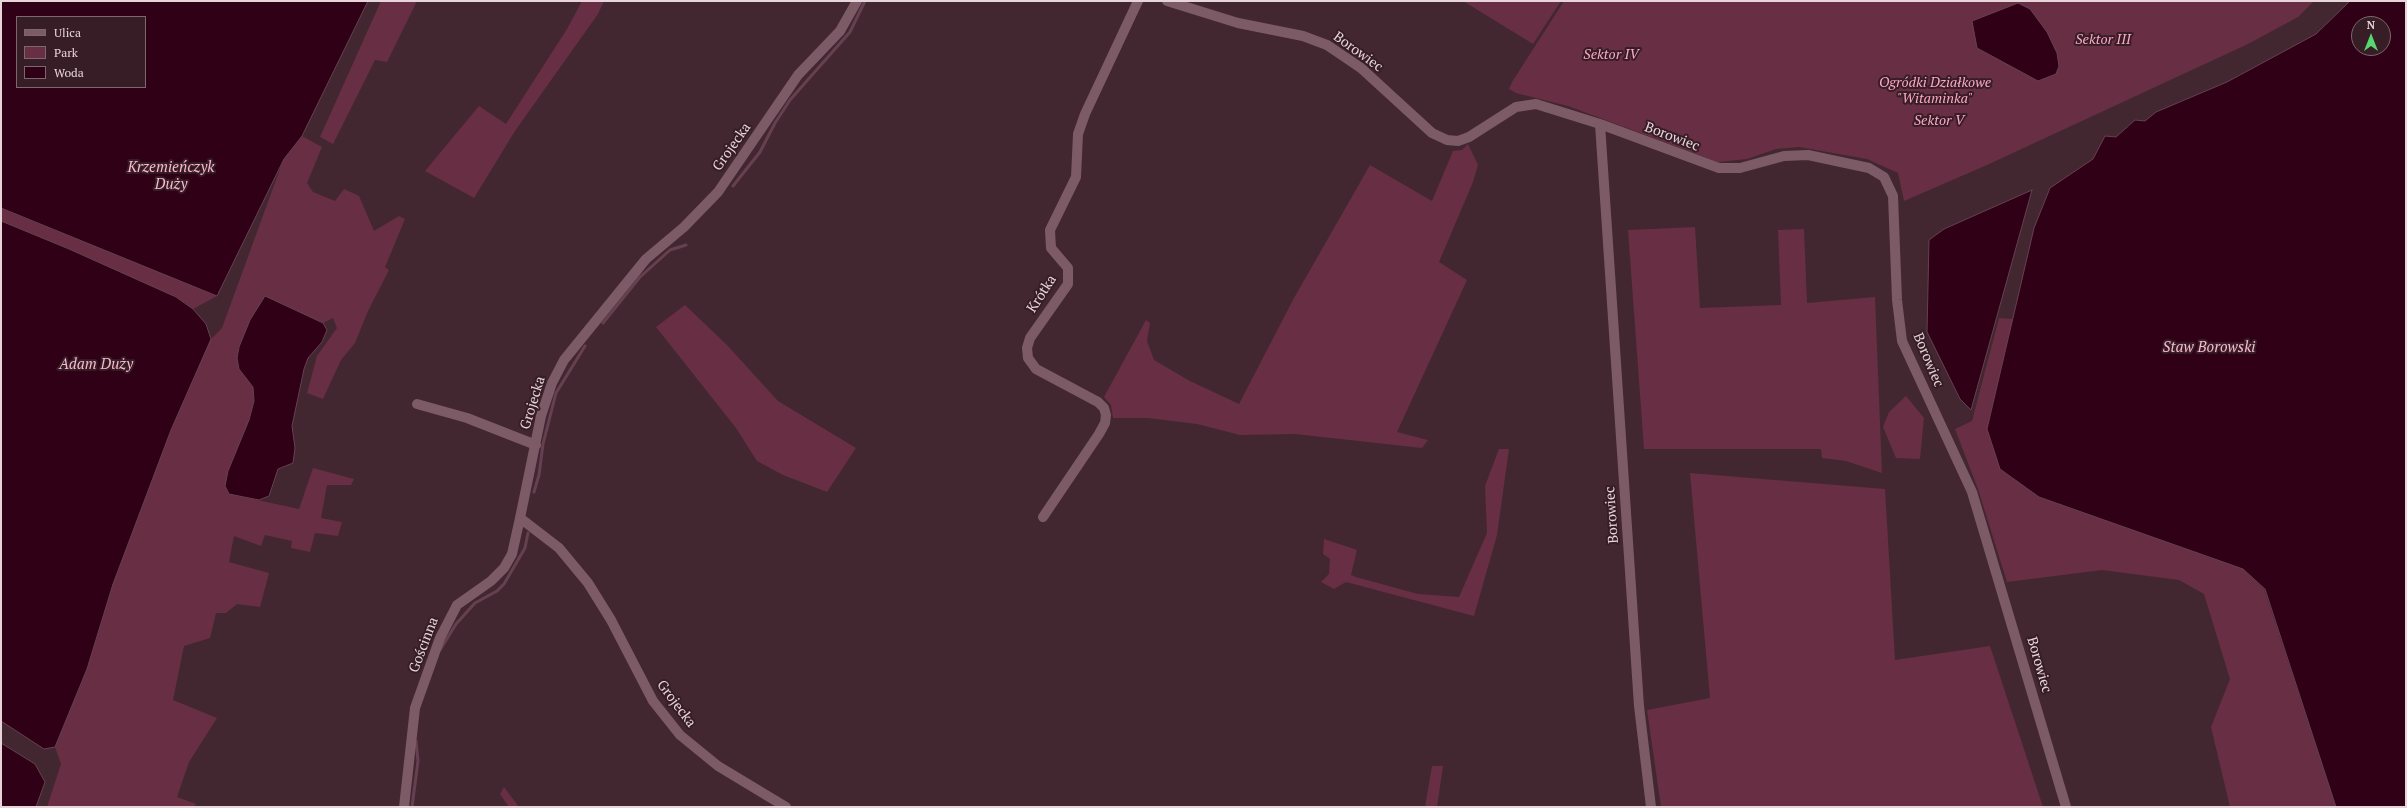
<!DOCTYPE html>
<meta charset="utf-8">
<style>
body{margin:0}
#map{position:relative;width:2407px;height:808px;overflow:hidden;background:#422730;font-family:"PT Serif",serif}
canvas{display:block}
.frame{position:absolute;inset:0;border:2px solid #e7d5da;pointer-events:none}
.legend{position:absolute;left:16px;top:16px;width:130px;height:72px;box-sizing:border-box;background:#371d26;border:1px solid #7d676e;margin:0;padding:5px 7px;list-style:none;font-size:12px;color:#e7d5da}
.legend li{display:flex;align-items:center;gap:8px;height:20px}
.legend b{width:20px;border:1px solid #7d676e}
.north{position:absolute;left:2351px;top:16px;width:40px;height:40px;box-sizing:border-box;background:#371d26;border:1px solid #7d676e;border-radius:50%;rotate:0deg;font-size:11px;font-weight:700;line-height:16px;text-align:center;color:#e7d5da}
.north::after{content:'';display:block;margin:auto;width:14px;height:18px;background:#57d570;clip-path:polygon(50% 0,100% 100%,50% 72%,0 100%)}
</style>
<div id="map">
<canvas width="2407" height="808"></canvas>
<div class="frame"></div>
<ul class="legend">
<li><b style="height:5px;background:#7c5b66"></b>Ulica</li>
<li><b style="height:11px;background:#682e44"></b>Park</li>
<li><b style="height:11px;background:#2f0016"></b>Woda</li>
</ul>
<div class="north">N</div>
</div>
<script>
const ctx = document.querySelector('canvas').getContext('2d');
ctx.lineJoin = 'round';
function paint(path, color) { ctx.fillStyle = color; ctx.fill(path, 'evenodd'); }
const shape = rows => new Path2D(rows.map(r => 'M' + r).join(''));
function trace(path, color, width, dash) { ctx.strokeStyle = color; ctx.lineWidth = width; ctx.lineCap = dash ? 'butt' : 'round'; ctx.setLineDash(dash || []); ctx.stroke(path); }
function write(font, color, halo, rows, align = 'center') {
  ctx.font = font + ' "PT Serif",serif'; ctx.lineWidth = 4; ctx.setLineDash([]); ctx.textBaseline = 'middle'; ctx.strokeStyle = halo; ctx.fillStyle = color; for (const [text, x, y, turn = 0] of rows) {
    ctx.save(); ctx.translate(x, y); ctx.rotate((+turn || 0) * Math.PI / 180); ctx.textAlign = isNaN(turn) ? turn : align; if (halo) ctx.strokeText(text, 0, 0); ctx.fillText(text, 0, 0); ctx.restore();
  }
}
const green = shape([
 [381,1,417,1,387,62,375,60,333,144,320,137],
 [582,1,604,1,598,14,515,131,474,198,425,171,479,106,506,124,567,29],
 [1463,1,1561,1,1533,44],
 [1564,1,2314,1,2298,17,2248,44,1987,165,1904,201,1898,173,1867,159,1799,147,1776,149,1747,159,1718,162,1568,106,1516,93,1509,89,1512,82],
 [302,136,322,147,307,183,313,192,335,201,344,189,359,196,374,231,399,216,405,219,385,267,389,270,368,311,355,343,341,360,323,399,307,393,317,356,337,328,333,318,323,323,265,297,250,320,239,369,253,387,254,401,229,494,299,509,313,468,354,479,351,485,327,485,321,518,342,522,338,536,315,533,310,552,291,548,292,541,265,535,261,546,234,536,229,562,269,573,260,607,237,604,226,613,216,613,210,638,184,646,173,700,217,718,189,762,177,797,196,804,194,807,47,807,61,764,55,747,87,669,113,584,171,430,211,339,222,328,284,158],
 [1468,144,1478,165,1473,182,1439,262,1467,280,1397,432,1428,440,1422,448,1295,434,1240,435,1197,424,1148,418,1113,418,1111,405,1104,397,1146,320,1150,323,1147,341,1154,360,1190,381,1239,404,1294,298,1370,165,1432,201,1453,151,1462,150],
 [1,208,10,212,217,296,193,309,176,297,69,249,1,221],
 [1695,227,1700,308,1781,305,1778,230,1804,229,1807,303,1875,297,1882,473,1846,461,1822,458,1821,449,1644,449,1628,230],
 [685,305,727,345,778,401,856,448,827,492,783,475,757,461,736,428,656,327],
 [1999,318,2013,319,1987,429,2039,497,2243,569,2264,589,2336,807,2230,807,2211,727,2230,679,2204,594,2179,580,2102,570,2007,582,1978,489,1955,429,1972,421],
 [1906,396,1924,418,1920,459,1896,458,1883,427,1889,412],
 [1499,449,1509,449,1497,535,1474,616,1346,582,1334,589,1321,582,1329,574,1330,559,1323,554,1324,539,1357,550,1351,575,1356,577,1418,594,1459,597,1487,533,1485,486],
 [1690,473,1885,489,1895,660,1990,646,2043,807,1661,807,1647,710,1710,698],
 [1432,766,1443,766,1437,807,1425,807],
 [504,787,519,807,509,807,500,794]
]);
const water = shape([
 [1,1,368,1,302,136,284,159,217,296,1,208,1,1],
 [17,17,145,17,145,87,17,87,17,17],
 [2350,1,2406,1,2406,807,2336,807,2265,589,2243,569,2039,497,2000,469,1987,429,2034,228,2050,188,2093,159,2105,136,2116,137,2135,120,2145,121,2156,112,2227,82,2316,34,2350,1],
 [2359,24,2383,24,2383,48,2359,48,2359,24],
 [2018,3,2030,9,2047,32,2057,53,2059,66,2056,74,2038,81,1977,48,1972,21,2018,3],
 [2032,190,1971,410,1960,399,1927,332,1929,240,1944,229,2032,190],
 [1,221,69,249,176,297,193,309,206,324,211,339,171,430,113,584,87,669,55,747,44,749,1,721,1,221],
 [265,296,323,323,327,330,322,342,308,358,304,369,292,426,295,448,293,463,278,469,269,496,259,500,229,494,225,486,228,471,249,420,254,401,253,387,239,369,237,358,239,347,250,320,265,296],
 [1,743,35,764,45,782,36,807,1,807,1,743]
]);
const stream = shape([
 [733,186,760,152,775,123,790,100,850,32,865,1],
 [603,323,640,277,670,250,686,245],
 [534,492,539,475,543,444,556,393,585,346],
 [440,650,456,624,475,603,497,591,504,584,525,548,528,533],
 [412,807,418,761,416,741]
]);
const minor = shape([
 [1167,1,1238,23,1303,36,1327,45,1361,68,1432,133,1447,140,1458,141,1469,137,1516,107,1536,104,1600,124,1719,168,1740,168,1784,156,1808,155,1869,168,1884,177,1893,196,1897,300,1902,341,1972,492,2066,807],
 [1600,124,1639,706,1651,807],
 [417,404,467,418,536,445],
 [1043,517,1099,434,1105,423,1106,415,1104,408,1098,402,1036,369,1028,358,1027,348,1030,338,1068,284,1068,268,1051,248,1050,230,1076,177,1078,134,1085,114,1138,1],
 [404,807,415,708,440,638,457,605,491,581,504,568,512,554,520,518],
 [786,807,718,766,680,735,653,701,611,620,588,583,559,548,520,518,541,416,552,383,564,360,646,259,684,227,718,192,798,75,840,31,857,1]
]);
const parkNames = [
 ["Sektor III",2103,40],
 ["Sektor IV",1611,55],
 ["Ogródki Działkowe",1935,83],
 ["\"Witaminka\"",1935,99],
 ["Sektor V",1939,121]
];
const streetNames = [
 ["Borowiec",1358,52,36],
 ["Borowiec",1672,137,21],
 ["Grojecka",732,147,-55],
 ["Krótka",1042,294,-57],
 ["Borowiec",1928,360,67],
 ["Grojecka",533,403,-73],
 ["Borowiec",1612,515,-94],
 ["Gościnna",424,645,-69],
 ["Borowiec",2039,665,74],
 ["Grojecka",676,704,53]
];
const waterNames = [
 ["Krzemieńczyk",171,168],
 ["Duży",171,185],
 ["Staw Borowski",2209,348],
 ["Adam Duży",96,365]
];
paint(green, '#682e44');
paint(water, '#2f0016');
trace(water, '#664051', 1);
trace(stream, '#664051', 3);
trace(minor, '#7c5b66', 10);
write('italic 14px', '#fda8c5', '#371d26', parkNames);
write('14px', '#e7d5da', '#371d26', streetNames);
write('italic 15px', '#f9b9ce', '#371d26', waterNames);
</script>
